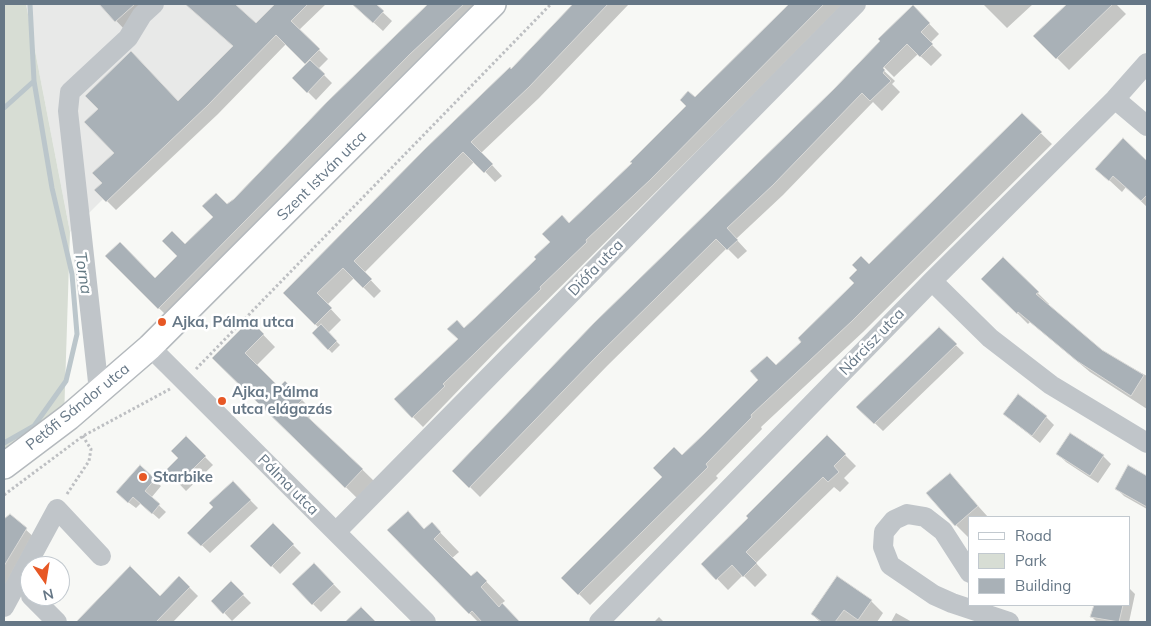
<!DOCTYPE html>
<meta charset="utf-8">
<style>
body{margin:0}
#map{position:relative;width:1151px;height:626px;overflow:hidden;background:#f7f8f5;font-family:Mulish,sans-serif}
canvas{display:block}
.frame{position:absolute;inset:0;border:5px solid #667786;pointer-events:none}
.legend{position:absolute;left:968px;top:516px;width:162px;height:90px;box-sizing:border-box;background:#fff;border:1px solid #c2c9cf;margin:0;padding:6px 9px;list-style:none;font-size:15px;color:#667786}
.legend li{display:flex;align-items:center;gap:10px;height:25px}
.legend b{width:25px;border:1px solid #c2c9cf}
.north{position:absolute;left:20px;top:556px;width:50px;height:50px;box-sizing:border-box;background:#fff;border:1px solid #c2c9cf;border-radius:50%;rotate:167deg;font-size:14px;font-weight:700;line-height:20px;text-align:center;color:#667786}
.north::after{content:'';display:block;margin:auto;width:18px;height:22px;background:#e75825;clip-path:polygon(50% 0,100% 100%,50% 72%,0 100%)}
</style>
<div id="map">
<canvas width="1151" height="626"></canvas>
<div class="frame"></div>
<ul class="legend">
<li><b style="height:6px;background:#fff"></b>Road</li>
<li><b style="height:14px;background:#d7ddd4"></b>Park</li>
<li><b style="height:14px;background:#a9b1b7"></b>Building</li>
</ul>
<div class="north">N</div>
</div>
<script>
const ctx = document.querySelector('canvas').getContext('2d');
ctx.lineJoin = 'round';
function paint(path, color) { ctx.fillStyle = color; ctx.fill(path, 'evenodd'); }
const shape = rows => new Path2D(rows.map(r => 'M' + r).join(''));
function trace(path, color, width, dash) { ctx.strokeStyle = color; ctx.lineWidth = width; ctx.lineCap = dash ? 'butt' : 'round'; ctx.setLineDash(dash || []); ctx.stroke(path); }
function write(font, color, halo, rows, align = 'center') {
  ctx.font = font + ' Mulish,sans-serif'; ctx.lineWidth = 5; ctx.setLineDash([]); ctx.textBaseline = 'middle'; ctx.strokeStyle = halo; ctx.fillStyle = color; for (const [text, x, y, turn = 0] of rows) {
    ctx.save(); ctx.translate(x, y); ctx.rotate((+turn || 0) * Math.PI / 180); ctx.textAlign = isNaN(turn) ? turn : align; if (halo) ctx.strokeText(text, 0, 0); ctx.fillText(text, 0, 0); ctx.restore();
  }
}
const built = shape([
 [26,4,298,4,70,232]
]);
const green = shape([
 [4,4,26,4,70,232,64,419,4,462]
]);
const shadow = shape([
 [100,4,160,4,128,33],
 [186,4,233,4,256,24,277,4,326,4,299,30,328,59,318,69,332,83,316,100,294,78,307,64,286,44,218,114,116,210,96,190,234,47],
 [353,4,374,4,392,21,383,31],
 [430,4,479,4,167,316,106,256,155,279,179,256,185,246,227,206,327,103],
 [573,4,629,4,539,98,481,153,502,176,495,182,475,161,364,273,381,291,374,298,354,278,327,305,341,320,328,333,340,345,332,353,313,333,319,328,285,293,511,71],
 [792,4,845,4,503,344,423,427,395,399,459,339,465,329,538,260,695,99],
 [983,4,1033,4,1007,28],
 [1068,4,1116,4,1126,14,1069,70,1035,36],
 [913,7,939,34,930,43,942,55,931,66,918,54,894,77,882,65,880,67,895,81,892,84,900,92,882,111,873,102,783,195,736,239,747,251,738,259,727,248,608,365,480,497,454,471,835,90],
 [1022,115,1052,144,863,332,761,427,762,429,716,476,718,478,590,605,563,578,664,477,682,456,803,342,869,266],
 [1123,140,1147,162,1147,207,1126,187,1122,192,1109,180],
 [1003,259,1049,304,1047,305,1101,351,1147,376,1147,409,1090,372,1030,322,1028,324,983,279],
 [250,321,275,347,256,366,279,389,285,383,314,412,308,419,327,438,328,436,375,482,358,499,214,358],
 [939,329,964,353,883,431,858,407],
 [1004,414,1046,417,1054,425,1040,443],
 [827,437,856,466,844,478,849,483,840,492,834,487,756,563,767,575,755,587,743,575,728,590,703,564],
 [186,438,213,465,186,491,167,471,180,458],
 [1058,454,1103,456,1111,464,1098,483,1066,462],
 [140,467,161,486,151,498,166,512,159,519,141,503,136,508,124,499],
 [1128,467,1147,478,1147,509,1124,496,1116,488],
 [961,487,988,517,970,517,970,535,968,537,956,525],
 [241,491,258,508,210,553,189,533],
 [10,515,38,541,4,588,4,521],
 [432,524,459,552,451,559,471,578,477,572,505,601,501,604,519,622,478,622,389,530,425,530],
 [273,525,301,553,280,574,252,546],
 [314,564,341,592,321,612,293,584],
 [180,578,198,596,173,622,88,622,83,617,160,598],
 [231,583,251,603,232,621,213,601],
 [1130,589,1135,594,1129,622,1097,622,1092,617,1095,605,1130,605],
 [871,601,883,613,877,622,820,622,812,614],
 [896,613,912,622,891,622],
 [659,617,664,622,654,622]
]);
const stream = shape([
 [4,108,34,81],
 [4,443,34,426,66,381,77,334,72,274,52,188,34,81,30,4]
]);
const building = shape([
 [99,4,135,4,115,22,99,4],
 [185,4,235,4,256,23,275,4,308,4,291,21,320,49,305,64,276,35,208,105,106,202,94,190,102,183,92,173,114,153,84,122,98,109,85,96,131,51,178,101,233,46,185,4],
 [352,4,376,4,384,11,373,23,352,4],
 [428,4,464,4,410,54,158,309,105,256,120,242,155,278,177,256,162,241,172,231,185,244,213,217,202,206,216,193,227,204,234,199,327,102,428,4],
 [573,4,608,4,529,87,471,142,493,164,484,173,463,152,354,261,372,279,363,288,343,268,317,293,332,308,315,325,283,293,425,149,510,67,511,69,573,4],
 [789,4,824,4,650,180,586,240,587,242,540,287,541,289,443,384,445,386,412,418,394,399,458,339,447,329,457,320,464,328,476,317,536,259,534,257,550,242,542,234,562,215,569,223,632,163,630,162,686,106,680,100,688,91,695,97,789,4],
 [1067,4,1113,4,1056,59,1033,36,1067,4],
 [913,5,930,23,921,32,933,44,920,57,907,44,883,68,885,70,883,73,891,81,870,101,862,93,773,185,727,228,738,240,727,250,716,239,598,355,469,488,452,471,594,323,834,89,880,41,878,39,913,5],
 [310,60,325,74,307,93,292,78,310,60],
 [1022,113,1042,132,852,321,751,415,752,417,706,464,708,467,578,595,561,578,662,477,653,468,674,447,682,455,704,434,758,380,750,371,767,356,776,365,801,342,798,338,854,283,849,278,857,270,852,265,861,256,869,264,1022,113],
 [1123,138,1147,161,1147,195,1141,201,1113,176,1109,181,1095,169,1123,138],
 [1003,257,1039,292,1036,294,1102,350,1144,375,1131,396,1077,361,1018,312,1017,314,981,279,1003,257],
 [250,320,264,334,245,353,279,387,285,381,303,399,296,406,363,469,345,488,212,358,250,320],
 [321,324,337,341,328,350,312,333,321,324],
 [939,327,957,344,874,424,856,407,939,327],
 [1018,394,1047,416,1032,436,1003,414,1018,394],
 [1070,433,1104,455,1090,476,1056,454,1070,433],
 [827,435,846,454,834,466,839,472,828,482,823,477,746,552,757,563,743,577,732,565,716,580,701,564,748,518,746,516,827,435],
 [186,436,206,456,178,484,165,471,178,458,171,451,186,436],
 [140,465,155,479,145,491,160,504,152,514,133,497,128,503,116,492,140,465],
 [1128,465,1147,476,1147,507,1115,489,1128,465],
 [950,473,978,506,955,526,926,493,950,473],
 [233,481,251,500,201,546,187,533,213,507,209,503,233,481],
 [408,511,424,529,432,522,441,532,434,539,471,576,477,571,487,581,481,587,499,607,502,603,520,622,482,622,472,611,469,614,387,530,408,511],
 [10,514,27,528,4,566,4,519,10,514],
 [273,523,294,544,271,567,250,546,273,523],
 [314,563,334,584,312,605,292,584,314,563],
 [130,566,160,596,179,576,190,587,156,622,76,622,130,566],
 [837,576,872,600,858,620,844,610,835,622,822,622,811,614,837,576],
 [231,581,244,594,223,614,211,601,231,581],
 [1094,605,1123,605,1119,622,1090,617,1094,605],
 [361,607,376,622,345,622,361,607]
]);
const path = shape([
 [196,369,551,4],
 [67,494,89,461,91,449,82,435],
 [4,495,83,436,170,389]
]);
const minor = shape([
 [1115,99,1147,126],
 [932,281,990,338,1051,385,1147,443],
 [150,347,426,622],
 [99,391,68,111,70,92,128,38,142,15,154,4],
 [336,532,856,4],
 [970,573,943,531,925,517,907,514,894,520,884,532,883,547,890,565,934,595,952,603,1009,622],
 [31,596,57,622],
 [4,607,57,509,101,556],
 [599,622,932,281,1115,99,1147,63]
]);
const major = shape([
 [4,466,69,417,150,347,493,4]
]);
const markers = [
 [162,322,5,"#e75825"],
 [222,401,5,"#e75825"],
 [143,477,5,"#e75825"]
];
const streetNames = [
 ["Szent István utca",322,176,-45],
 ["Diófa utca",596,268,-46],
 ["Nárcisz utca",872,342,-46],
 ["Petőfi Sándor utca",78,407,-39],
 ["Pálma utca",288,485,45]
];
const poiNames = [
 ["Ajka, Pálma utca",172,322],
 ["Ajka, Pálma",232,392],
 ["utca elágazás",232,409],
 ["Starbike",153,477]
];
const waterNames = [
 ["Torna",83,273,81]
];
paint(built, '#e8e9e8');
paint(green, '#d7ddd4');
paint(shadow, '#0003');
trace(stream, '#bbc6cb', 5);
paint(building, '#a9b1b7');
trace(building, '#d9d9d7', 1);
trace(major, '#b4b9bd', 28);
trace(path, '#bdbfc2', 3, [2.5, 2.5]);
trace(minor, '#c0c5c9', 20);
trace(major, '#fff', 25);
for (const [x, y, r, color] of markers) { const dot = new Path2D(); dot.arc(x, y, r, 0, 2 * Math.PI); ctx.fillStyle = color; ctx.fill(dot); trace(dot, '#fff', 2); }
write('15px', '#667786', '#fff', streetNames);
write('bold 15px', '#667786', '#fff', poiNames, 'left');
write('italic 16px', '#627882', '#fff', waterNames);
</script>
